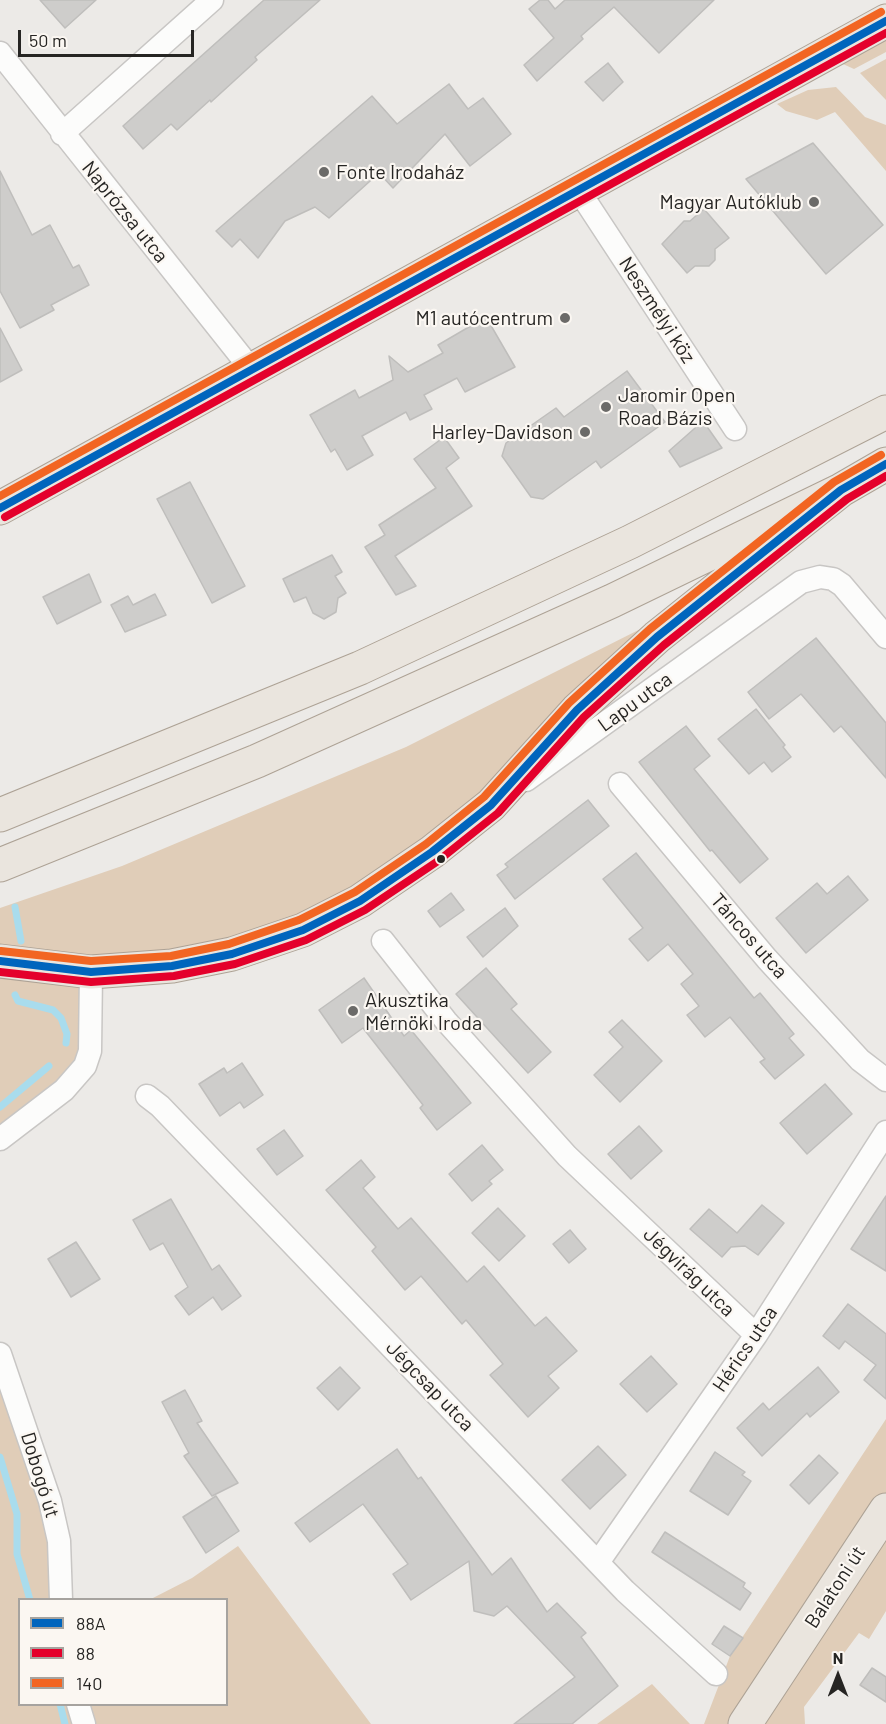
<!DOCTYPE html>
<meta charset="utf-8">
<style>
body{margin:0}
#map{position:relative;width:886px;height:1724px;overflow:hidden;background:#eceae7;font-family:Barlow,sans-serif}
canvas{display:block}
.legend{position:absolute;left:18px;top:1598px;width:210px;height:108px;box-sizing:border-box;background:#fbf7f2;border:2px solid #a6a39f;margin:0;padding:8px 10px;list-style:none;font-size:18px;color:#262523}
.legend li{display:flex;align-items:center;gap:12px;height:30px}
.legend b{width:30px;border:2px solid #a6a39f}
.north{position:absolute;left:808px;top:1646px;width:60px;height:60px;-webkit-text-stroke:4px #fbf7f2;paint-order:stroke;rotate:0deg;font-size:16px;font-weight:700;line-height:24px;text-align:center;color:#262523}
.north::after{content:'';display:block;margin:auto;width:21px;height:27px;background:#262523;clip-path:polygon(50% 0,100% 100%,50% 72%,0 100%)}
.scale{position:absolute;left:18px;top:30px;width:176px;height:27px;box-sizing:border-box;border:3px solid #262523;border-top:0;padding-left:8px;font-size:18px;line-height:21px;white-space:nowrap;color:#262523;-webkit-text-stroke:4px #fbf7f2;paint-order:stroke}
</style>
<div id="map">
<canvas width="886" height="1724"></canvas>
<ul class="legend">
<li><b style="height:8px;background:#0065bd"></b>88A</li>
<li><b style="height:8px;background:#e4002b"></b>88</li>
<li><b style="height:8px;background:#f26522"></b>140</li>
</ul>
<div class="north">N</div>
<div class="scale">50 m</div>
</div>
<script>
const ctx = document.querySelector('canvas').getContext('2d');
ctx.lineJoin = 'round';
function paint(path, color) { ctx.fillStyle = color; ctx.fill(path, 'evenodd'); }
const shape = rows => new Path2D(rows.map(r => 'M' + r).join(''));
function trace(path, color, width, dash) { ctx.strokeStyle = color; ctx.lineWidth = width; ctx.lineCap = dash ? 'butt' : 'round'; ctx.setLineDash(dash || []); ctx.stroke(path); }
function write(font, color, halo, rows, align = 'center') {
  ctx.font = font + ' Barlow,sans-serif'; ctx.lineWidth = 4.5; ctx.setLineDash([]); ctx.textBaseline = 'middle'; ctx.strokeStyle = halo; ctx.fillStyle = color; for (const [text, x, y, turn = 0] of rows) {
    ctx.save(); ctx.translate(x, y); ctx.rotate((+turn || 0) * Math.PI / 180); ctx.textAlign = isNaN(turn) ? turn : align; if (halo) ctx.strokeText(text, 0, 0); ctx.fillText(text, 0, 0); ctx.restore();
  }
}
const green = shape([
 [886,38,886,52,854,69,843,64],
 [886,59,886,100,860,73],
 [836,87,865,117,886,125,886,171,835,112,817,120,786,111,777,104,808,90],
 [714,592,491,805,303,930,91,972,90,1051,0,1139,0,908,122,866,406,747],
 [0,1363,50,1523,55,1599,20,1600,20,1704,226,1704,226,1600,151,1599,192,1578,238,1546,371,1724,0,1724],
 [886,1419,886,1611,869,1639,859,1633,804,1707,805,1724,704,1724,730,1656],
 [652,1684,690,1724,597,1724]
]);
const stream = shape([
 [15,907,21,941],
 [15,995,18,1001,53,1010,61,1018,67,1034,66,1043],
 [0,1107,49,1066],
 [0,1457,17,1514,17,1554,30,1600],
 [60,1704,65,1724]
]);
const building = shape([
 [40,0,96,0,65,28,40,0],
 [264,0,320,0,255,57,257,60,211,102,210,100,177,130,171,124,143,149,123,126,264,0],
 [540,0,548,0,555,9,565,0,714,0,659,53,614,7,581,36,583,39,537,81,524,65,554,38,529,9,540,0],
 [608,63,623,82,603,101,585,82,608,63],
 [449,84,468,109,483,98,511,134,470,166,445,134,393,188,379,173,329,218,315,207,285,221,258,258,240,239,232,247,216,231,372,96,397,124,449,84],
 [813,143,883,225,826,274,746,179,813,143],
 [0,171,32,235,50,225,73,268,79,265,89,285,51,305,54,310,20,328,0,291,0,171],
 [704,209,729,238,715,249,715,260,709,266,695,266,687,273,662,244,684,221,690,221,704,209],
 [486,317,515,367,465,392,457,378,424,395,432,409,410,420,406,412,362,436,373,455,347,470,335,449,331,452,310,415,355,390,359,398,393,380,389,356,408,372,443,353,438,345,486,317],
 [0,328,22,370,0,382,0,328],
 [627,371,665,422,601,468,596,461,543,499,531,497,502,456,506,443,556,408,564,417,627,371],
 [703,421,722,448,680,467,669,451,703,421],
 [444,437,459,458,446,468,472,506,395,556,416,586,396,595,365,547,385,535,379,525,436,488,414,459,444,437],
 [190,482,245,586,212,603,157,499,190,482],
 [332,555,342,572,335,576,346,593,338,598,336,612,324,619,313,613,306,597,294,602,283,579,332,555],
 [89,574,101,602,57,624,43,597,89,574],
 [155,594,166,615,125,632,111,605,128,596,133,605,155,594],
 [816,638,886,723,886,778,841,726,834,732,801,694,769,719,748,692,816,638],
 [756,709,785,745,783,747,791,757,772,772,764,762,749,774,718,739,756,709],
 [686,726,710,756,694,769,768,859,740,883,712,850,710,851,639,762,686,726],
 [588,800,609,826,515,899,497,875,508,867,505,864,588,800],
 [636,853,754,998,760,993,794,1034,789,1038,804,1055,775,1079,760,1062,765,1059,730,1017,705,1037,687,1015,699,1006,681,984,693,974,668,944,648,961,629,939,643,928,603,879,636,853],
 [848,876,868,900,806,953,776,918,817,883,827,894,848,876],
 [451,893,464,910,440,927,428,911,451,893],
 [505,908,518,926,483,957,467,937,505,908],
 [486,968,517,1004,511,1009,551,1052,528,1073,456,994,486,968],
 [364,978,404,1036,411,1030,471,1103,437,1130,420,1108,423,1105,363,1028,342,1043,319,1010,364,978],
 [622,1020,662,1061,620,1102,594,1075,623,1047,609,1032,622,1020],
 [242,1063,263,1095,244,1108,240,1102,220,1116,199,1084,224,1068,227,1073,242,1063],
 [825,1084,852,1114,807,1154,780,1123,825,1084],
 [639,1126,662,1151,631,1179,608,1154,639,1126],
 [284,1130,303,1156,277,1175,257,1149,284,1130],
 [482,1145,503,1170,489,1181,492,1184,472,1201,449,1174,482,1145],
 [361,1160,375,1177,363,1188,398,1229,411,1218,467,1282,484,1266,535,1326,546,1317,577,1351,548,1376,559,1388,528,1417,490,1375,503,1364,466,1320,462,1324,421,1276,405,1290,372,1251,376,1247,326,1190,361,1160],
 [886,1196,886,1271,851,1249,886,1196],
 [171,1199,212,1270,219,1265,241,1296,222,1310,213,1297,189,1315,175,1296,188,1287,163,1243,150,1250,133,1220,171,1199],
 [762,1205,784,1223,758,1255,745,1246,731,1247,722,1257,690,1229,709,1209,737,1233,762,1205],
 [498,1208,525,1236,499,1261,472,1233,498,1208],
 [570,1230,586,1249,569,1263,553,1244,570,1230],
 [76,1242,100,1279,71,1297,48,1259,76,1242],
 [848,1304,886,1334,886,1399,864,1380,876,1365,845,1341,839,1349,823,1336,848,1304],
 [651,1356,677,1384,647,1412,620,1384,651,1356],
 [340,1367,360,1388,338,1410,317,1388,340,1367],
 [818,1367,839,1392,810,1417,807,1413,762,1456,737,1428,763,1403,769,1410,818,1367],
 [185,1390,202,1421,197,1423,238,1483,212,1496,184,1456,189,1453,162,1402,185,1390],
 [598,1446,626,1475,590,1509,562,1480,598,1446],
 [397,1449,418,1479,421,1477,492,1575,511,1558,547,1612,557,1603,586,1633,581,1637,618,1686,572,1724,514,1724,575,1677,507,1606,494,1616,474,1611,469,1561,411,1600,393,1574,408,1564,363,1504,310,1542,295,1523,397,1449],
 [715,1452,745,1472,742,1475,751,1481,728,1515,690,1491,715,1452],
 [819,1455,838,1473,809,1504,790,1485,819,1455],
 [216,1496,239,1531,206,1553,183,1517,216,1496],
 [665,1532,745,1583,743,1587,751,1593,740,1610,652,1552,665,1532],
 [724,1626,743,1638,730,1656,712,1644,724,1626],
 [872,1668,886,1677,886,1702,860,1685,872,1668]
]);
const minor = shape([
 [0,53,251,369],
 [62,134,212,0],
 [579,191,735,429],
 [526,780,801,582,820,577,833,579,842,585,886,637],
 [620,784,767,959,860,1060,886,1080],
 [383,941,446,1021,567,1156,756,1335],
 [147,1096,160,1106,265,1215,625,1591,716,1674],
 [0,1139,64,1090,85,1066,90,1051,91,972],
 [0,1354,50,1501,59,1541,61,1600],
 [599,1561,756,1335,886,1132],
 [78,1704,84,1724]
]);
const primary = shape([
 [0,508,886,21],
 [0,815,360,668,630,542,886,412],
 [0,865,257,761,612,601,841,490,886,464],
 [0,961,91,972,172,966,232,954,303,930,360,901,432,852,491,805,577,710,657,637,841,490],
 [745,1724,886,1510]
]);
const bus1 = shape([
 [0,508,886,21],
 [0,961,91,972,172,966,232,954,303,930,360,901,432,852,491,805,577,710,657,637,841,490,886,464]
]);
const bus2 = shape([
 [5,517,886,33],
 [0,972,91,982,174,976,235,964,306,940,365,910,438,861,498,813,584,717,664,645,847,499,886,476]
]);
const bus3 = shape([
 [0,496,881,12],
 [1,951,91,961,171,956,229,944,299,920,355,892,426,844,484,797,569,703,650,629,834,482,881,455]
]);
const markers = [
 [324,172,6,"#6b6a68"],
 [814,202,6,"#6b6a68"],
 [565,318,6,"#6b6a68"],
 [606,407,6,"#6b6a68"],
 [585,432,6,"#6b6a68"],
 [441,859,5,"#262523"],
 [353,1011,6,"#6b6a68"]
];
const poiNames = [
 ["Fonte Irodaház",336,172],
 ["Magyar Autóklub",802,202,"right"],
 ["M1 autócentrum",553,318,"right"],
 ["Jaromir Open",618,395],
 ["Road Bázis",618,418],
 ["Harley-Davidson",573,432,"right"],
 ["Akusztika",365,1000],
 ["Mérnöki Iroda",365,1023]
];
const streetNames = [
 ["Naprózsa utca",125,212,51],
 ["Neszmélyi köz",657,310,57],
 ["Lapu utca",635,702,-36],
 ["Táncos utca",749,936,49],
 ["Jégvirág utca",689,1272,44],
 ["Hérics utca",745,1349,-56],
 ["Jégcsap utca",430,1386,46],
 ["Dobogó út",40,1475,73],
 ["Balatoni út",835,1587,-57]
];
paint(green, '#e0cdb8');
trace(stream, '#a9dced', 7);
paint(building, '#cecdcb');
trace(building, '#bfbebc', 1.5);
trace(minor, '#c8c6c4', 25);
trace(primary, '#ada295', 35);
trace(minor, '#fcfcfb', 22);
trace(primary, '#eae5de', 33);
trace(bus1, '#0065bd', 8);
trace(bus2, '#e4002b', 8);
trace(bus3, '#f26522', 8);
for (const [x, y, r, color] of markers) { const dot = new Path2D(); dot.arc(x, y, r, 0, 2 * Math.PI); ctx.fillStyle = color; ctx.fill(dot); trace(dot, '#fbf7f2', 2); }
write('20px', '#262523', '#fbf7f2', poiNames, 'left');
write('20px', '#262523', '#fbf7f2', streetNames);
</script>
